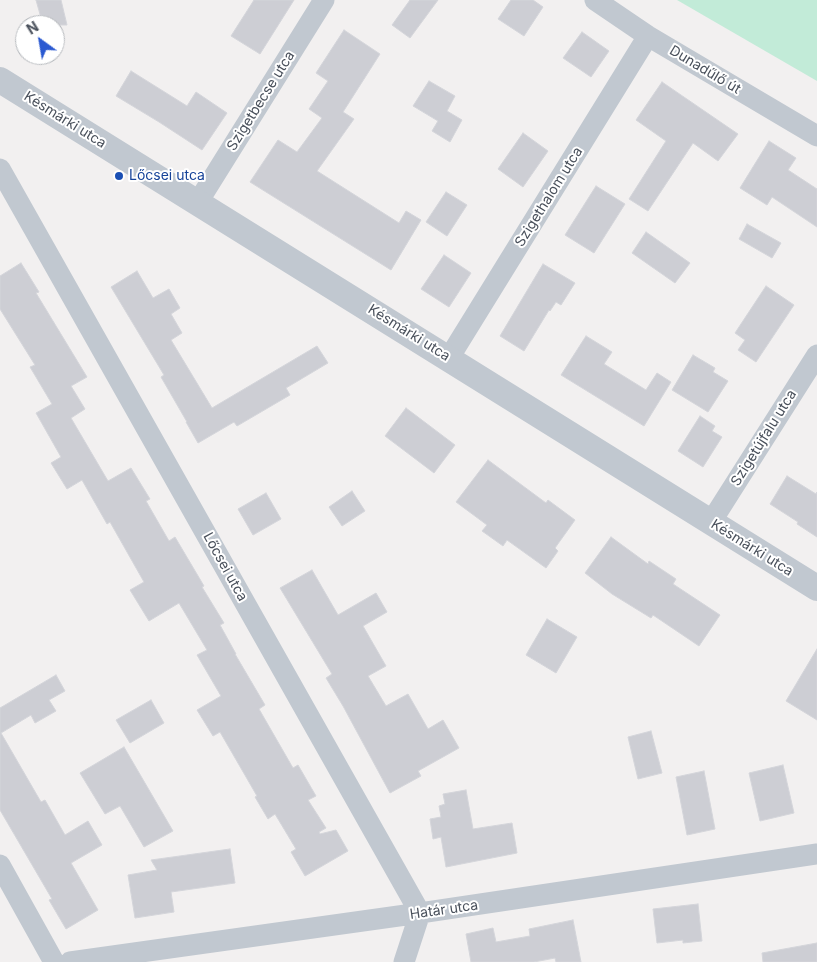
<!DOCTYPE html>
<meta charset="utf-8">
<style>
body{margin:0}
#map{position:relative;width:817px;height:962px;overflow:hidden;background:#f2f0f0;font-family:Inter,sans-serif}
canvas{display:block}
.north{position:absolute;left:15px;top:15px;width:50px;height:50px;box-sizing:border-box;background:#fff;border:1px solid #b6b9bd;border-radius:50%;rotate:328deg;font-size:14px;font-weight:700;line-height:20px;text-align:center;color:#49505b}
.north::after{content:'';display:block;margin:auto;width:18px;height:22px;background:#2a59d1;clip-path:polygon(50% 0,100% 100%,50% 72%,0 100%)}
</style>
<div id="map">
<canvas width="817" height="962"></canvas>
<div class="north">N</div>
</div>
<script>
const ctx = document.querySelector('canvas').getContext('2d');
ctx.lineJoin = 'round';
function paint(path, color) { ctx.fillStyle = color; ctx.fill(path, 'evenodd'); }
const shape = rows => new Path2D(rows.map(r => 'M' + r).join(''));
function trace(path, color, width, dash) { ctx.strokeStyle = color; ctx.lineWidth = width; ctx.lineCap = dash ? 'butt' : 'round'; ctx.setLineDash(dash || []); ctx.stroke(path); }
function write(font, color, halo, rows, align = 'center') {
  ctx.font = font + ' Inter,sans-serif'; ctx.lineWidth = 4; ctx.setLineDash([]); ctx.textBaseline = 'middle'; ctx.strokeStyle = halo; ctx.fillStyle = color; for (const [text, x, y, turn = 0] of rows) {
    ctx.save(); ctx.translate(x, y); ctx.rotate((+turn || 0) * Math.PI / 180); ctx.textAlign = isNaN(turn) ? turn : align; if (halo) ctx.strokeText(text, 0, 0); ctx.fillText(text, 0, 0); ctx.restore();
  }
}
const green = shape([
 [677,0,817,0,817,81]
]);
const building = shape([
 [36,0,61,0,67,25,43,25,36,0],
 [254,0,294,0,260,54,231,36,254,0],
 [410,0,438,0,410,38,392,25,410,0],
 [511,0,533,0,543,7,524,36,498,19,511,0],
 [344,30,380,54,343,112,354,119,317,171,399,223,406,211,421,220,391,270,250,182,278,140,297,152,322,118,309,109,328,81,316,73,344,30],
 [582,32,609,51,591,77,563,58,582,32],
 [131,71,187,106,196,92,227,113,202,150,159,122,116,96,131,71],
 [429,81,455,96,447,111,462,120,450,142,432,131,438,121,413,106,429,81],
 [662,82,738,134,718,161,693,143,648,211,629,199,666,141,636,120,662,82],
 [523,133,548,151,523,187,498,169,523,133],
 [769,141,796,158,788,170,817,189,817,227,772,197,767,205,740,188,769,141],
 [596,186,625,204,594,253,565,235,596,186],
 [446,192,467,205,447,236,426,222,446,192],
 [747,224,781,243,772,258,739,239,747,224],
 [646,232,690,263,675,283,632,253,646,232],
 [444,255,471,273,449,307,421,289,444,255],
 [21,263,39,292,36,293,87,377,71,386,85,409,71,418,108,481,131,468,150,499,146,501,169,541,175,537,204,586,202,587,224,623,220,625,236,654,235,654,265,705,259,709,293,768,298,765,316,796,308,800,326,828,319,832,320,834,336,830,348,851,305,876,291,852,296,849,275,814,268,819,255,797,257,796,220,732,213,736,197,710,221,696,197,655,207,650,179,603,149,621,130,590,144,582,110,522,107,524,82,480,67,489,51,463,61,457,36,413,52,404,30,367,35,365,0,309,0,276,21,263],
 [543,264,575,283,561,305,556,302,550,311,549,310,524,351,500,336,543,264],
 [137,271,153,298,169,289,180,308,171,314,182,333,171,340,212,408,317,346,328,363,286,388,290,395,237,426,234,422,198,443,186,422,187,422,161,377,164,375,111,287,137,271],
 [766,286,794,305,756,362,738,350,745,340,735,333,766,286],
 [586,336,612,352,604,364,646,390,657,373,671,382,644,426,561,375,586,336],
 [693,355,715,368,713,372,728,381,708,412,672,390,693,355],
 [406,408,455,445,434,473,385,436,406,408],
 [700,416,715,426,712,431,722,437,703,467,678,451,700,416],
 [488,460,546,503,548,500,575,520,555,548,558,551,546,568,507,540,503,546,482,531,487,525,456,502,488,460],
 [787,476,816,494,817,492,817,537,797,524,798,522,770,504,787,476],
 [352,491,365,511,342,526,329,507,352,491],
 [266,493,281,519,253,535,238,509,266,493],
 [611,537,648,564,649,561,676,579,673,584,720,615,699,646,653,615,651,618,612,594,585,573,611,537],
 [312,570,338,615,376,593,387,612,363,626,386,666,368,676,386,706,408,694,428,729,443,720,459,748,418,771,421,776,390,793,343,706,326,678,332,674,280,588,312,570],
 [547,619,577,637,556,673,526,655,547,619],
 [817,649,817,720,786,701,817,649],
 [56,675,65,691,49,700,56,711,35,723,31,715,1,733,41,802,45,800,65,835,88,821,102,845,71,863,98,910,66,929,49,900,52,899,0,810,0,708,56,675],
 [151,700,164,723,130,743,116,720,151,700],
 [651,731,662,773,638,779,628,737,651,731],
 [124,747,173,831,144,847,120,806,105,814,80,773,124,747],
 [783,765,794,813,760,821,749,773,783,765],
 [704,771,715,829,687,835,676,777,704,771],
 [466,790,473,829,512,823,517,853,446,867,441,837,433,839,430,819,441,817,439,806,445,804,443,794,466,790],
 [230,849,235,883,171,892,174,912,135,918,128,875,157,870,151,860,230,849],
 [698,904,702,941,683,943,683,940,657,943,653,909,698,904],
 [573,920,581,962,556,962,555,958,534,962,471,962,466,934,493,928,496,942,530,936,529,929,573,920],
 [817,943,817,962,763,962,762,953,817,943]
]);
const minor = shape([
 [595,0,648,36,817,136],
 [0,169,420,913,404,962],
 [198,202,324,0],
 [449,358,648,36],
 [711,522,817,355],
 [0,865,54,962],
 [70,962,420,913,817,854]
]);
const tertiary = shape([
 [0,80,817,588]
]);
const markers = [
 [119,176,5,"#1a4fb4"]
];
const streetNames = [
 ["Dunadűlő út",705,70,31],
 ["Szigetbecse utca",261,101,-58],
 ["Késmárki utca",65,120,32],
 ["Szigethalom utca",549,197,-58],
 ["Késmárki utca",409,333,32],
 ["Szigetújfalu utca",764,438,-58],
 ["Késmárki utca",752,548,32],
 ["Lőcsei utca",225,567,61],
 ["Határ utca",444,910,-8]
];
const transitNames = [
 ["Lőcsei utca",129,176]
];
paint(green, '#c2ebd8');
paint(building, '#cdced4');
trace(building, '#d4d5da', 1);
trace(minor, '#c1c8d0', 21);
trace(tertiary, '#c1c8d0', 26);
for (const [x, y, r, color] of markers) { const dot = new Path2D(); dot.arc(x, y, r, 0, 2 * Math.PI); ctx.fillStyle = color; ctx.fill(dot); trace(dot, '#fff', 2); }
write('14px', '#49505b', '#fff', streetNames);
write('14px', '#164399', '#fff', transitNames, 'left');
</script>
